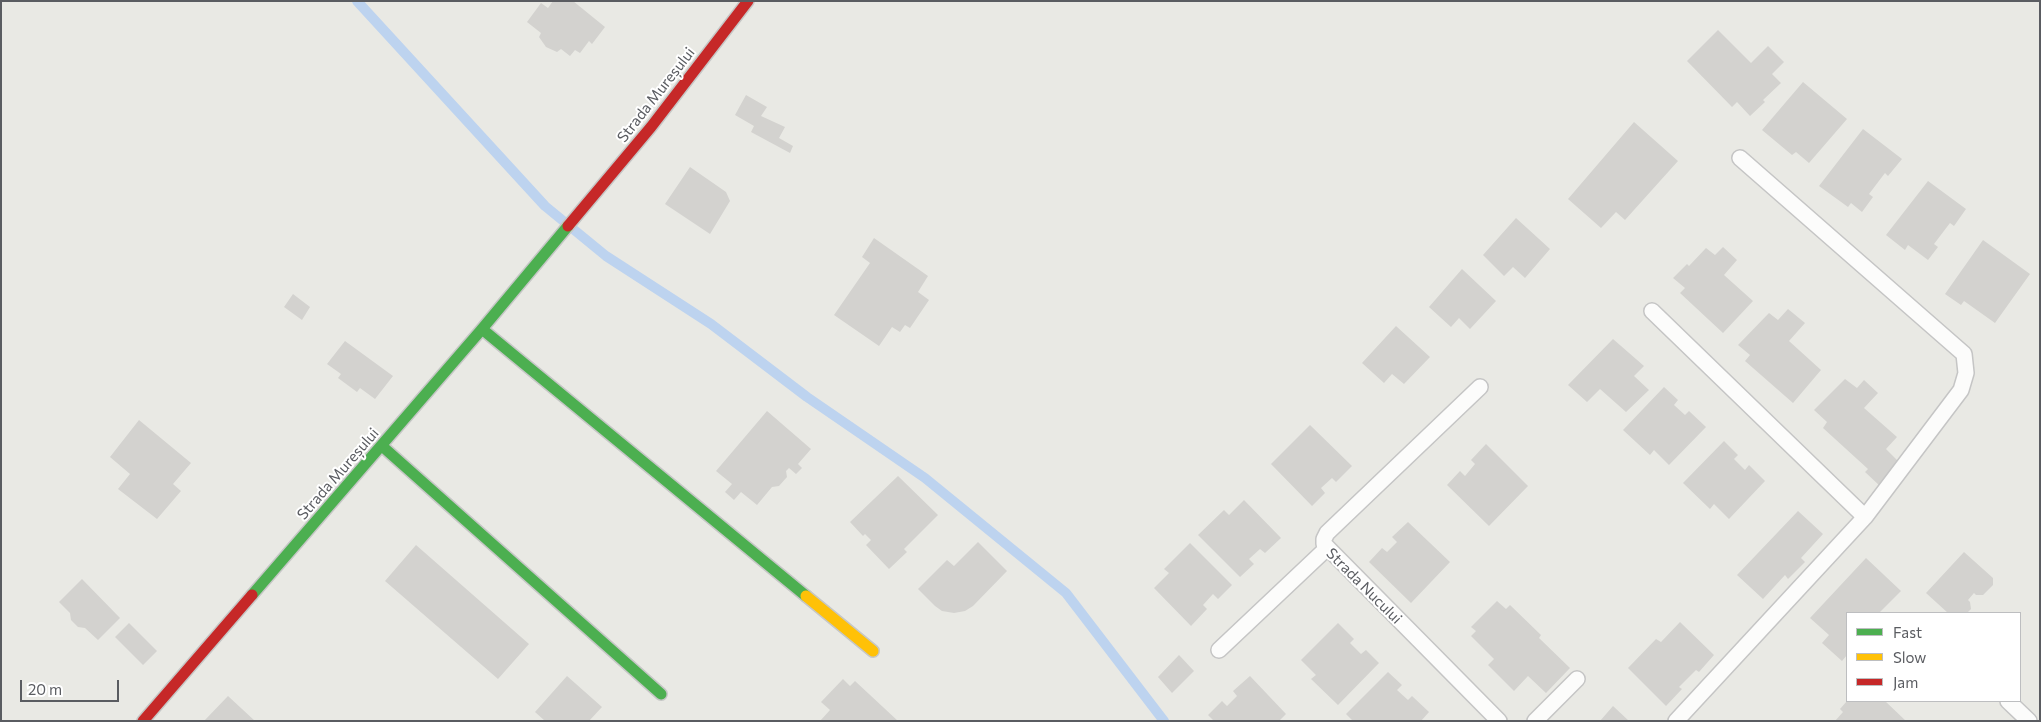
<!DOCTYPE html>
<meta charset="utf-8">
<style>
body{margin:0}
#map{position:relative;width:2041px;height:722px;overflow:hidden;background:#e9e9e4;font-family:Commissioner,sans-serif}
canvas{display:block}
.frame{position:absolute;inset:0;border:2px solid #5a5c61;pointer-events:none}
.legend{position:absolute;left:1846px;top:612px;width:175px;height:90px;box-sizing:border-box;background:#fff;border:1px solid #bdbec0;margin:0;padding:6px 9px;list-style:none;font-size:15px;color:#5a5c61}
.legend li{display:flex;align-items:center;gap:10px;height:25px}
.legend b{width:25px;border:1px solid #bdbec0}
.scale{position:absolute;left:20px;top:680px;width:99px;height:22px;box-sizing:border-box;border:2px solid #5a5c61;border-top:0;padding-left:6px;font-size:15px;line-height:18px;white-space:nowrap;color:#5a5c61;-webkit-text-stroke:4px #fff;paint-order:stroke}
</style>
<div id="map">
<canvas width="2041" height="722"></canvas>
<div class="frame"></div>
<ul class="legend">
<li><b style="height:6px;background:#4caf50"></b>Fast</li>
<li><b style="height:6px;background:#ffc107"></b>Slow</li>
<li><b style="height:6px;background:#c62828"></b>Jam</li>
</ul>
<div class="scale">20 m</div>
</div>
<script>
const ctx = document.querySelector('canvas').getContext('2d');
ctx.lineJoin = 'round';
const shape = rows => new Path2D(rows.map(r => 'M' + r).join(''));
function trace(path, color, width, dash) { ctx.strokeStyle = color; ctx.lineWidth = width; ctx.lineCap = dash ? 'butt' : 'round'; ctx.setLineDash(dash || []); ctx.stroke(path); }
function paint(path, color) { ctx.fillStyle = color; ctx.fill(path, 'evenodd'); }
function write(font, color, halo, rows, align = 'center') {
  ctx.font = font + ' Commissioner,sans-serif'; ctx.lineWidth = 4; ctx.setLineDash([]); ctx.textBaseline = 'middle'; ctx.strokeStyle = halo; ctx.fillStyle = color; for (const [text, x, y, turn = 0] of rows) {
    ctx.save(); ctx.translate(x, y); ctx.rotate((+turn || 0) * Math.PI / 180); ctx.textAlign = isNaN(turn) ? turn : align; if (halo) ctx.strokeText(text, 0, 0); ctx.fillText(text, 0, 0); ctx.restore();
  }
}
const stream = shape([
 [357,1,545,206,606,256,711,324,807,397,925,478,1066,593,1164,721]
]);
const building = shape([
 [553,1,573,1,605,27,592,44,589,41,580,53,575,50,570,56,561,49,557,52,546,47,539,37,541,33,527,22,541,3,548,8],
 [1718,30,1751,63,1768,46,1784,62,1772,74,1781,83,1763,100,1765,102,1750,116,1737,102,1732,107,1687,61],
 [1803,82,1847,119,1809,163,1796,152,1792,155,1762,130],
 [746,95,767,107,761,116,785,127,779,138,793,146,790,153,751,132,754,126,735,115],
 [1634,122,1678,161,1625,220,1616,212,1601,228,1568,199],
 [1863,129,1902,159,1888,176,1885,173,1869,194,1873,197,1862,212,1851,203,1848,207,1819,186],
 [690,167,726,192,730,201,710,234,665,204],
 [1928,181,1966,209,1954,226,1950,223,1934,244,1938,247,1928,260,1908,245,1905,250,1886,235],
 [1516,218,1550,249,1525,278,1513,267,1504,276,1483,255],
 [874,238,928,276,918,292,929,300,910,328,905,325,900,332,892,327,879,346,834,315,870,263,862,257],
 [1983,240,2030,274,1995,323,1964,301,1961,305,1945,294],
 [1723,247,1737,260,1724,275,1753,301,1723,333,1680,293,1685,288,1673,278,1687,264,1689,266,1706,248,1715,255],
 [1462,269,1496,301,1470,329,1459,318,1451,327,1429,307],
 [293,294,310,307,302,320,284,307],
 [1788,309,1805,323,1789,341,1821,370,1793,403,1745,361,1750,355,1738,345,1769,313,1778,320],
 [1396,326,1430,357,1404,384,1392,374,1384,383,1362,363],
 [1613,339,1644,366,1634,376,1649,390,1626,412,1600,389,1587,402,1568,385],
 [345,341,393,376,375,399,360,388,357,392,338,378,341,374,327,364],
 [1845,379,1857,388,1864,380,1878,393,1864,408,1897,437,1886,449,1899,462,1880,486,1865,472,1868,469,1823,428,1827,422,1814,410],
 [1664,387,1678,400,1674,405,1685,415,1689,411,1706,427,1669,465,1654,450,1650,455,1623,430],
 [767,411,811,449,798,464,802,468,796,474,789,468,786,471,787,477,779,486,772,487,757,505,741,492,734,500,725,492,732,484,716,471],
 [139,420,191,463,173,484,181,491,157,519,118,489,130,474,110,457],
 [1310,425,1352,466,1336,482,1332,478,1321,488,1325,493,1312,506,1271,464],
 [1724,441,1738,455,1734,459,1745,470,1749,465,1765,481,1729,519,1714,504,1710,509,1683,483],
 [1486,444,1528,486,1489,526,1447,485,1460,471,1465,476,1475,464,1471,460],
 [898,476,938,515,904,549,907,552,889,569,866,545,871,540,865,534,863,536,850,522],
 [1244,500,1281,538,1265,553,1260,549,1249,559,1254,564,1240,577,1198,535,1224,510,1229,515],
 [1798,511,1823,534,1801,558,1805,562,1788,579,1785,575,1763,599,1737,575],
 [1408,522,1450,562,1411,603,1369,562,1382,548,1387,552,1397,542,1392,537],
 [978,542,1007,571,973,606,965,611,954,613,942,611,935,606,918,589,947,560,954,566],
 [1190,543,1232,585,1218,599,1213,594,1203,605,1207,609,1191,626,1154,588,1169,573,1164,569],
 [416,545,529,644,498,679,385,581],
 [1964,552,1993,578,1993,585,1983,595,1976,595,1974,593,1968,600,1970,602,1971,609,1967,613,1948,613,1926,593],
 [1866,558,1901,591,1879,613,1847,613,1847,655,1842,661,1822,643,1829,635,1810,618],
 [82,579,120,618,98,640,85,628,78,627,71,620,70,613,59,602],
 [1497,601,1506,609,1510,605,1541,635,1539,638,1570,668,1546,693,1528,676,1514,691,1488,665,1494,659,1471,636,1476,631,1471,627],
 [1680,622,1714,655,1699,672,1696,670,1679,687,1682,689,1666,706,1628,668,1656,639,1661,642],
 [129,623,157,651,143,665,115,637],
 [1338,623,1354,639,1350,643,1361,654,1366,650,1379,663,1338,705,1311,679,1316,675,1301,660],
 [1179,655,1194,671,1172,693,1158,677],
 [1388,672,1402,685,1397,690,1408,700,1412,696,1429,712,1421,721,1353,721,1346,714],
 [567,676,602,707,589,721,545,721,535,712],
 [1250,676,1286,714,1279,721,1214,721,1208,715,1222,701,1227,706,1237,696,1233,691],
 [843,679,850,686,855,681,898,721,820,721,830,710,821,702],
 [228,696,255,721,204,721],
 [1847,701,1885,701,1906,721,1835,721,1843,712,1840,709],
 [1613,706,1629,721,1600,721]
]);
const lane = shape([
 [1652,311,1865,517],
 [1480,387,1327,533,1324,539,1324,544,1499,721],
 [1219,650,1326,549],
 [2008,701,2029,721],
 [1535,721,1577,679],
 [1676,721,1865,517,1961,390,1966,373,1964,354,1740,158]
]);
const fast = shape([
 [482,329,806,596],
 [382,446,661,694],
 [252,595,482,329,568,226]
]);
const slow = shape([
 [806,596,873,651]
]);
const jam = shape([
 [568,226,651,127,748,1],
 [143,721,252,595]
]);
const streetNames = [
 ["Strada Mureșului",656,95,-52],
 ["Strada Mureșului",338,474,-49],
 ["Strada Nucului",1364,586,45]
];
trace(stream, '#bdd3ef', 10);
paint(building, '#d3d2cf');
trace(lane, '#c5c5c5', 18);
trace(fast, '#c6c7c6', 14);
trace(slow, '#c6c7c6', 14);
trace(jam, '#c6c7c6', 14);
trace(lane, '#fcfcfb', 15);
trace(fast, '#4caf50', 11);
trace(slow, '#ffc107', 11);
trace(jam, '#c62828', 11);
write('15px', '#5a5c61', '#fff', streetNames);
</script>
